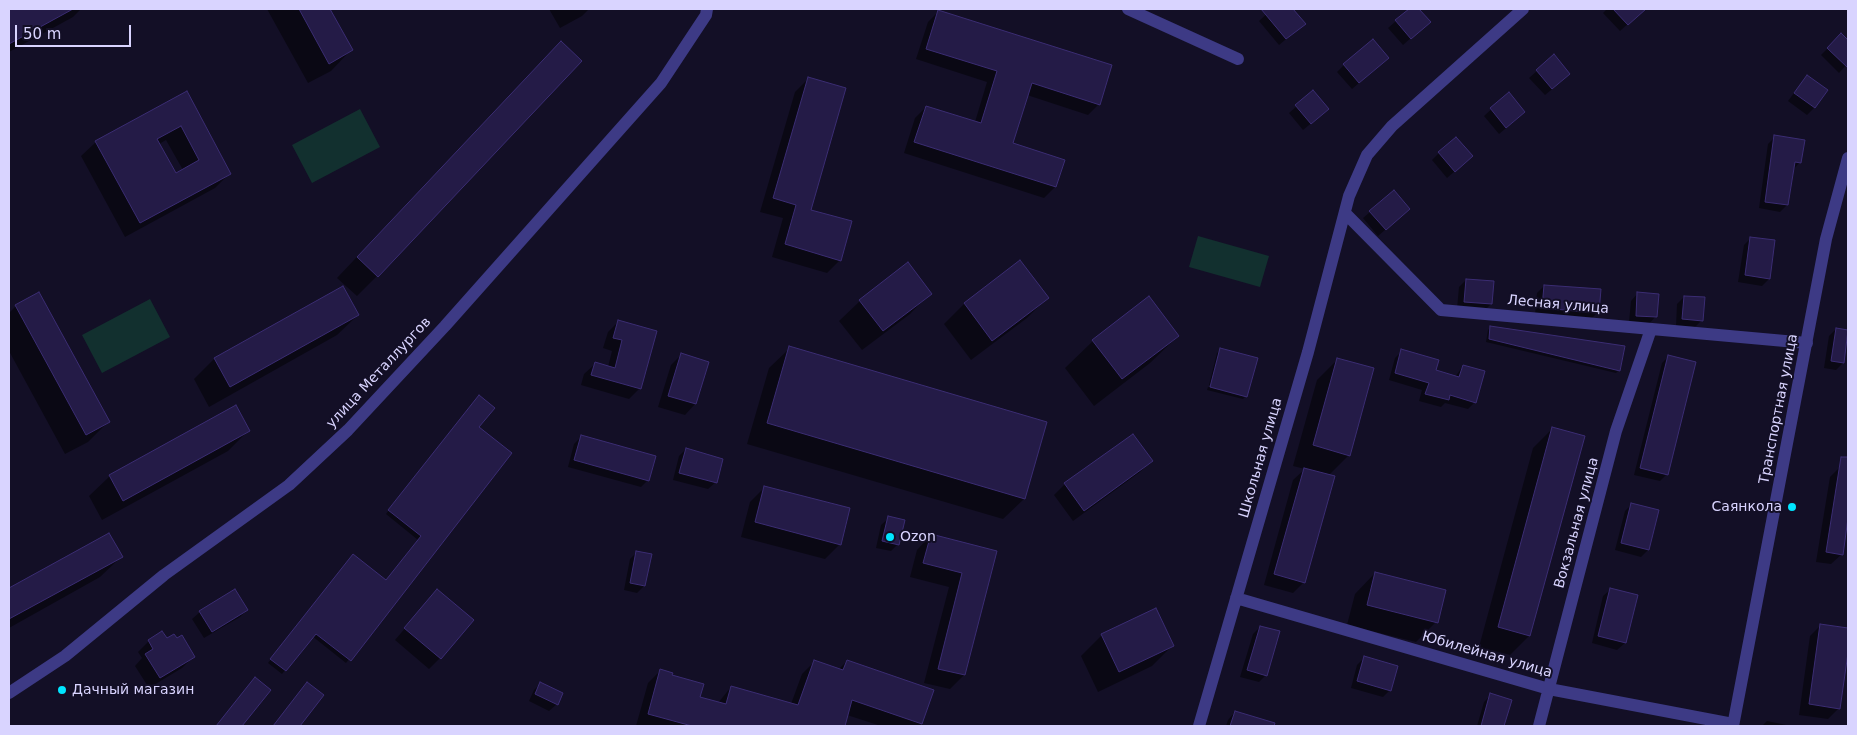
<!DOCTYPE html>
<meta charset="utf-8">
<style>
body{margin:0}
#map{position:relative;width:1857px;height:735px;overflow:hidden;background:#130f26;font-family:"DejaVu Sans",sans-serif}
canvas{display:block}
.frame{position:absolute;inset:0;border:10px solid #d9d4ff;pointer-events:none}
.scale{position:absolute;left:15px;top:25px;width:116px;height:22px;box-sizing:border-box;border:2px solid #d9d4ff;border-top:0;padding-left:6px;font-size:15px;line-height:18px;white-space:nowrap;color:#d9d4ff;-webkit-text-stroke:4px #130f26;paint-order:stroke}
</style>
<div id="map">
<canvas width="1857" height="735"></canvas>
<div class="frame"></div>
<div class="scale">50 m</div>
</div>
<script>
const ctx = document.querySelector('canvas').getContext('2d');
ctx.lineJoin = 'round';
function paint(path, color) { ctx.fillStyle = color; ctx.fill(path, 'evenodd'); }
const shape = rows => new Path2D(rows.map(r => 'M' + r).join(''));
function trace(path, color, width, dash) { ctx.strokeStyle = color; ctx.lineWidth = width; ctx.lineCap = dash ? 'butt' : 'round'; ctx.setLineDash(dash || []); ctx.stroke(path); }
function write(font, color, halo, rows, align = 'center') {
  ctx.font = font + ' "DejaVu Sans",sans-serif'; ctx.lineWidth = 4; ctx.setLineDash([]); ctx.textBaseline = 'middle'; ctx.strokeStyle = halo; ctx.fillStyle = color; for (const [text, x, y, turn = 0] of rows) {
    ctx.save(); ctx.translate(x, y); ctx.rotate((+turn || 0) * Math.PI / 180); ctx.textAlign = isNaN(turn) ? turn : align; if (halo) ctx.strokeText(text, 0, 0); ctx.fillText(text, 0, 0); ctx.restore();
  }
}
const green = shape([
 [360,109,380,147,312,183,292,145],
 [1198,236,1269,256,1260,287,1189,267],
 [150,299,170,337,102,373,82,335]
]);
const shadow = shape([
 [16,9,81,9,73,17,9,52,9,13],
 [267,9,329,9,351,50,331,71,308,83],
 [549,9,589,9,582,16,560,28],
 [1272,9,1292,9,1304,24,1279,45,1259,21],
 [1410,9,1418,9,1429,22,1403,45,1388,28],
 [1607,9,1640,9,1642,11,1620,31,1603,13],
 [939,11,1099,104,1088,115,1027,95,1011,144,1055,187,1044,198,904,153,915,118,926,107,975,122,987,82,916,59,928,22],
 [1841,35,1848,41,1848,63,1839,73,1821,55],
 [1554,56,1562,81,1545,95,1529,78],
 [540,63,377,276,357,296,337,278],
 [1344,65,1380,65,1352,89,1337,72],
 [1807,76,1814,108,1807,115,1788,101],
 [808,79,810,210,840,260,827,273,772,257,783,218,760,212,795,92],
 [1313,92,1320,116,1303,130,1289,113],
 [186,93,230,173,215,188,125,237,81,156,96,142],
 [166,140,183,170,175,174,159,144],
 [1508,94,1517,119,1499,134,1484,116],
 [1775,137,1800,162,1793,170,1787,205,1780,212,1759,208,1768,144],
 [1439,153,1464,163,1447,178,1432,160],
 [1370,212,1401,216,1378,236,1363,218],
 [1751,238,1769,279,1762,286,1738,282,1744,245],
 [1020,262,1047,298,1027,318,971,360,944,324,964,304],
 [1466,280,1491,304,1484,311,1457,309,1459,287],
 [1544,286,1598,312,1591,319,1535,315,1537,293],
 [930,293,910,314,862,350,839,321,860,301],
 [1638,293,1656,316,1649,324,1629,322,1631,301],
 [1684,297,1702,320,1695,327,1676,326,1677,304],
 [16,306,109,421,88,442,65,454,9,351,9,313],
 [358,315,337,335,209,407,194,379,214,359],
 [619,321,640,388,629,399,581,385,584,374,595,364,608,367,612,351,603,348,608,332],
 [1491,327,1619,370,1616,373,1486,342,1488,330],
 [1836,329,1848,331,1843,363,1836,370,1824,368,1829,336],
 [1178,336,1150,363,1094,406,1065,368,1093,341],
 [790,348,1024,499,1003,519,747,444,769,368],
 [1220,350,1246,395,1209,385,1217,353],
 [1402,351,1435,371,1455,377,1463,366,1475,402,1468,409,1445,403,1441,407,1419,401,1422,390,1389,380,1395,358],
 [682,354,695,404,685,415,658,407,671,365],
 [1669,356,1667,474,1660,481,1634,475,1662,363],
 [1337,360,1349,455,1328,476,1304,582,1293,593,1264,585,1293,480,1305,469,1293,466,1317,380],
 [1208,387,1245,397,1243,399,1207,390],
 [476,400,477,428,511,453,346,663,312,636,282,674,268,663,350,559,386,582,418,540,386,514],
 [1553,428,1529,636,1510,655,1479,647,1533,448],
 [248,431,228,451,102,520,89,496,110,476],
 [1133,436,1151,461,1140,472,1073,521,1054,495,1065,484],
 [581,437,648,480,641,487,568,467,574,444],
 [686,449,716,482,708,489,673,480,679,456],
 [1840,467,1848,468,1848,512,1842,554,1831,564,1816,562,1830,477],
 [765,487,840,544,825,559,741,537,750,502],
 [1632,504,1658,511,1648,550,1641,557,1615,550,1625,511],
 [889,518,898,544,891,551,876,548,881,525],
 [109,534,121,557,100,577,9,628,9,589],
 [931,535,995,552,964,675,950,689,924,683,949,587,910,577,917,550],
 [637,552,644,586,637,593,624,590,630,559],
 [1375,573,1436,622,1416,642,1347,625,1355,594],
 [1611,589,1636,596,1625,643,1617,650,1592,643,1603,596],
 [235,590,247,610,240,617,204,638,192,619,200,612],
 [437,591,440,658,429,669,395,640],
 [1821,625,1848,629,1839,708,1828,719,1799,715,1810,636],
 [1260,627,1266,675,1259,682,1240,677,1253,634],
 [1102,635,1172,646,1152,666,1098,692,1081,656],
 [166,640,193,657,182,668,149,688,135,666,142,658,138,652,149,641],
 [1364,658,1390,690,1383,697,1351,688,1357,665],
 [847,661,921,724,919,726,881,726,847,715,843,726,636,726,648,683,661,670,699,698,718,703,731,687,791,704,802,674,814,662,838,670],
 [541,683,557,704,549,711,529,701,534,690],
 [1491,695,1510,700,1503,726,1477,726,1484,702],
 [1235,712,1253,718,1251,726,1226,726,1228,720],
 [1767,721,1791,726,1762,726]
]);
const building = shape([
 [9,9,73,9,9,44,9,9],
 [299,9,330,9,353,50,329,64,299,9],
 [1261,9,1293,9,1306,24,1286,39,1261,9],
 [1409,9,1419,9,1431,22,1411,39,1395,20,1409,9],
 [1613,9,1646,9,1628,25,1613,9],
 [938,10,1112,65,1100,105,1032,83,1013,143,1065,160,1056,187,914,142,926,106,981,123,997,71,926,49,938,10],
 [1841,33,1848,40,1848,68,1827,48,1841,33],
 [1373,39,1389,58,1359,83,1343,64,1373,39],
 [561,41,582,61,378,277,357,257,561,41],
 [1554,54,1570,74,1552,89,1536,70,1554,54],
 [1807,75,1828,90,1815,108,1794,93,1807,75],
 [808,77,846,88,811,210,852,221,841,261,785,244,796,205,773,198,808,77],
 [1313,90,1329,109,1311,124,1295,105,1313,90],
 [187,91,231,174,140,223,95,141,187,91],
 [181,126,199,160,176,173,157,139,181,126],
 [1509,92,1525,112,1506,128,1490,108,1509,92],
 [1774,135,1805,140,1801,163,1795,162,1788,205,1765,202,1774,135],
 [1456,137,1473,156,1455,172,1438,152,1456,137],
 [1394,190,1410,209,1386,230,1369,211,1394,190],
 [1750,237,1775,240,1770,279,1745,275,1750,237],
 [1020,260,1049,298,992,341,964,303,1020,260],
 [908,262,932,294,883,331,859,300,908,262],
 [1466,279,1494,281,1492,304,1464,302,1466,279],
 [1544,285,1601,289,1599,313,1542,308,1544,285],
 [343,286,359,315,230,387,214,358,343,286],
 [39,292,110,422,86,435,15,305,39,292],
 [1637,292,1659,294,1657,317,1636,316,1637,292],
 [1149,296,1179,336,1122,379,1092,340,1149,296],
 [1684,296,1705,297,1703,321,1682,319,1684,296],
 [618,320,657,331,641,389,591,375,595,362,615,368,622,340,613,338,618,320],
 [1490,326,1625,346,1620,371,1489,339,1490,326],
 [1836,328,1848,330,1844,363,1831,361,1836,328],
 [789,346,1047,422,1025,499,767,423,789,346],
 [1220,348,1258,358,1247,397,1210,387,1220,348],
 [1401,349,1439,360,1436,370,1459,377,1463,365,1485,371,1476,403,1450,395,1449,400,1425,394,1429,383,1395,373,1401,349],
 [681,353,709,362,696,404,668,396,681,353],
 [1668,355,1696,362,1668,475,1640,468,1668,355],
 [1337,358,1374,368,1350,456,1313,445,1337,358],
 [479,395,495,408,479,427,512,453,351,661,316,634,286,671,270,659,353,554,386,580,421,536,388,510,479,395],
 [236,405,250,431,123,501,109,475,236,405],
 [1552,427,1585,436,1530,636,1498,627,1552,427],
 [1133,434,1153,461,1084,511,1064,483,1133,434],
 [581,435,656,456,649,481,574,460,581,435],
 [686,448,723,459,717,483,679,473,686,448],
 [1841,457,1848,457,1848,518,1843,555,1826,552,1841,457],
 [1304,468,1335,476,1305,583,1274,574,1304,468],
 [764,486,850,508,841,545,755,522,764,486],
 [1631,503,1659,510,1649,550,1621,543,1631,503],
 [888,516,905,520,899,545,882,541,888,516],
 [109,533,123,557,9,619,9,588,109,533],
 [931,534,997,551,965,675,938,669,962,573,923,563,931,534],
 [636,551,652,554,645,586,630,583,636,551],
 [1375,572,1446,590,1438,623,1367,605,1375,572],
 [1610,588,1638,595,1626,643,1598,636,1610,588],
 [235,589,248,610,212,632,199,611,235,589],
 [437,589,474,620,441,659,404,628,437,589],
 [1156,608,1174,646,1119,672,1101,634,1156,608],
 [1820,624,1848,628,1848,653,1840,709,1809,704,1820,624],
 [1260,626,1280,631,1267,676,1247,670,1260,626],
 [162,631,167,638,174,634,177,638,182,635,195,657,160,678,145,654,153,649,148,640,162,631],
 [1364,656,1398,666,1391,691,1357,681,1364,656],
 [814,660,843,670,847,660,934,690,922,724,852,700,845,726,692,726,648,714,660,669,673,673,672,675,704,684,700,697,726,704,731,686,798,705,814,660],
 [255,677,271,690,242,726,216,726,255,677],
 [307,682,324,695,300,726,273,726,307,682],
 [540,682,563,693,558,705,535,694,540,682],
 [1490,693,1512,700,1504,726,1481,726,1490,693],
 [1235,711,1275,723,1274,726,1230,726,1235,711]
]);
const minor = shape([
 [1128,9,1238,59],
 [1346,214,1441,310,1807,343],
 [1236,598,1549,689,1733,724],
 [1199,726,1308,352,1349,196,1367,155,1392,126,1523,9],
 [1539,726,1616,431,1651,329]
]);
const tertiary = shape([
 [9,693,65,656,164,575,289,485,348,430,445,326,661,83,706,15,707,9],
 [1733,726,1826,239,1848,158]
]);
const markers = [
 [1792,507,5,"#00e5ff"],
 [890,537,5,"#00e5ff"],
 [62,690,5,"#00e5ff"]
];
const streetNames = [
 ["Лесная улица",1558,305,5],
 ["улица Металлургов",379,373,-47],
 ["Транспортная улица",1779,409,-79],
 ["Школьная улица",1261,458,-74],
 ["Вокзальная улица",1577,523,-75],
 ["Юбилейная улица",1487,655,16]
];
const poiNames = [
 ["Саянкола",1782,507,"right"],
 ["Ozon",900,537],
 ["Дачный магазин",72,690]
];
paint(green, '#12302f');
paint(shadow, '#0007');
paint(building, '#241b47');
trace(building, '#3b2d73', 1);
trace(minor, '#3d3a85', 12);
trace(tertiary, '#3d3a85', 12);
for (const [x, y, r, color] of markers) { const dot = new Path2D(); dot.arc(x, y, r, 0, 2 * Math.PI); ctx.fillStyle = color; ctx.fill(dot); trace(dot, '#130f26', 2); }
write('14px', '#d9d4ff', '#130f26', streetNames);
write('14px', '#d9d4ff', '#130f26', poiNames, 'left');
</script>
